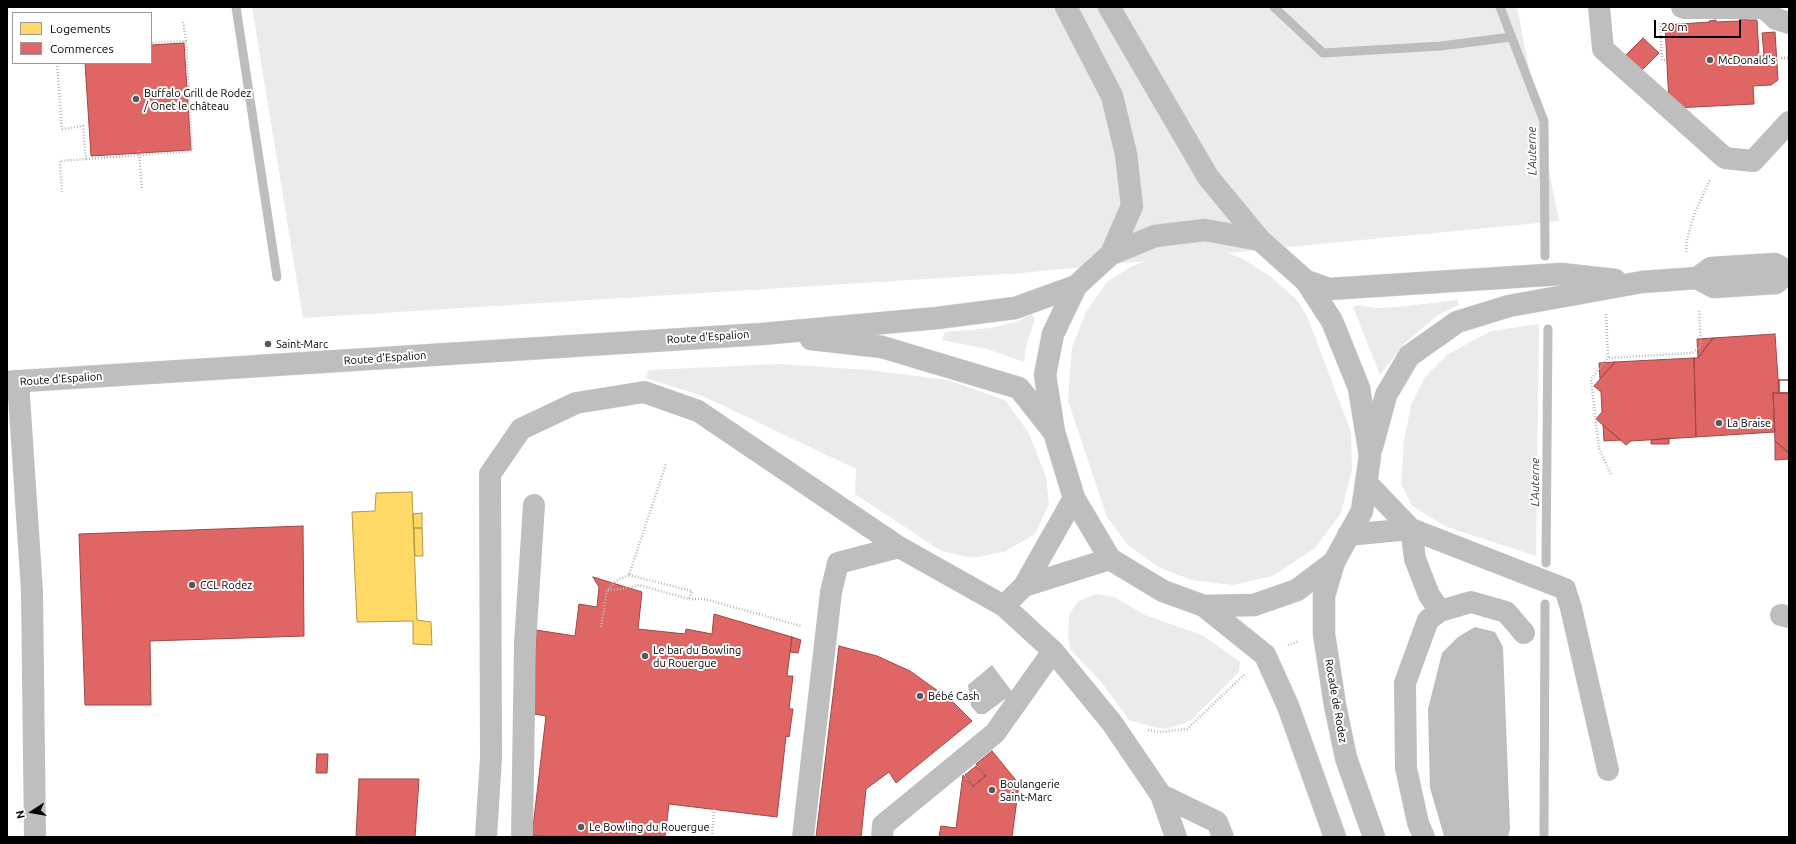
<!DOCTYPE html>
<meta charset="utf-8">
<style>
body{margin:0}
#map{position:relative;width:1796px;height:844px;overflow:hidden;background:#fff;font-family:Ubuntu,sans-serif}
canvas{display:block}
.frame{position:absolute;inset:0;border:8px solid #000;pointer-events:none}
.legend{position:absolute;left:12px;top:12px;width:140px;height:52px;box-sizing:border-box;background:#fff;border:1px solid #999;margin:0;padding:5px 7px;list-style:none;font-size:12px;color:#000}
.legend li{display:flex;align-items:center;gap:8px;height:20px}
.legend b{width:20px;border:1px solid #999}
.north{position:absolute;left:12px;top:792px;width:40px;height:40px;-webkit-text-stroke:3px #fff;paint-order:stroke;rotate:258deg;font-size:11px;font-weight:700;line-height:16px;text-align:center;color:#000}
.north::after{content:'';display:block;margin:auto;width:14px;height:18px;background:#000;clip-path:polygon(50% 0,100% 100%,50% 72%,0 100%)}
.scale{position:absolute;left:1654px;top:20px;width:87px;height:18px;box-sizing:border-box;border:2px solid #000;border-top:0;padding-left:5px;font-size:12px;line-height:14px;white-space:nowrap;color:#000;-webkit-text-stroke:3px #fff;paint-order:stroke}
</style>
<div id="map">
<canvas width="1796" height="844"></canvas>
<div class="frame"></div>
<ul class="legend">
<li><b style="height:11px;background:#ffd966"></b>Logements</li>
<li><b style="height:11px;background:#e06666"></b>Commerces</li>
</ul>
<div class="north">N</div>
<div class="scale">20 m</div>
</div>
<script>
const ctx = document.querySelector('canvas').getContext('2d');
ctx.lineJoin = 'round';
function paint(path, color) { ctx.fillStyle = color; ctx.fill(path, 'evenodd'); }
const shape = rows => new Path2D(rows.map(r => 'M' + r).join(''));
function trace(path, color, width, dash) { ctx.strokeStyle = color; ctx.lineWidth = width; ctx.lineCap = dash ? 'butt' : 'round'; ctx.setLineDash(dash || []); ctx.stroke(path); }
function write(font, color, halo, rows, align = 'center') {
  ctx.font = font + ' Ubuntu,sans-serif'; ctx.lineWidth = 4; ctx.setLineDash([]); ctx.textBaseline = 'middle'; ctx.strokeStyle = halo; ctx.fillStyle = color; for (const [text, x, y, turn = 0] of rows) {
    ctx.save(); ctx.translate(x, y); ctx.rotate((+turn || 0) * Math.PI / 180); ctx.textAlign = isNaN(turn) ? turn : align; if (halo) ctx.strokeText(text, 0, 0); ctx.fillText(text, 0, 0); ctx.restore();
  }
}
const green = shape([
 [252,7,1517,7,1559,221,1227,253,1241,258,1270,276,1297,300,1308,318,1351,432,1352,470,1341,513,1315,548,1273,576,1233,585,1192,580,1160,568,1128,545,1107,517,1068,401,1072,348,1086,312,1107,282,1132,266,1146,261,1022,273,303,318],
 [1457,300,1459,305,1438,315,1405,343,1380,375,1353,307,1358,305,1375,308,1398,307],
 [1032,314,1035,319,1026,346,1024,362,987,349,942,340,945,332,991,328,1015,322],
 [1539,324,1536,556,1447,527,1412,506,1401,484,1404,441,1411,405,1425,377,1448,354,1491,331],
 [779,364,868,370,948,380,1005,400,1029,433,1046,477,1049,504,1035,534,1004,552,972,558,941,551,855,494,856,469,705,397,646,378,649,370],
 [1096,594,1114,597,1145,615,1204,636,1240,662,1239,672,1191,720,1182,724,1165,729,1154,727,1129,720,1102,683,1070,649,1068,636,1069,614,1079,601]
]);
const water = shape([
 [1475,627,1495,632,1503,647,1510,829,1508,837,1446,837,1444,836,1430,788,1428,709,1442,653,1458,637],
 [992,665,1013,693,985,714,978,714,971,706,968,685]
]);
const homes = shape([
 [412,492,417,620,431,622,432,645,413,644,413,621,357,622,352,512,375,511,376,493,412,492],
 [422,513,422,528,414,528,413,514,422,513],
 [414,528,422,528,423,556,415,556,414,528]
]);
const shops = shape([
 [1746,18,1746,20,1757,20,1759,56,1764,55,1762,33,1775,32,1778,80,1771,85,1753,86,1754,104,1674,108,1669,103,1665,25,1710,22,1709,21,1716,20,1716,22,1740,21,1740,19,1746,18],
 [1643,38,1659,53,1642,70,1626,55,1643,38],
 [184,43,191,150,91,156,85,63,151,63,151,45,184,43],
 [1775,334,1779,393,1773,393,1775,432,1696,437,1694,358,1698,358,1713,338,1775,334],
 [1713,338,1698,358,1697,339,1713,338],
 [1694,358,1696,437,1631,441,1626,445,1596,419,1602,412,1601,392,1594,386,1615,362,1694,358],
 [1615,362,1600,379,1599,363,1615,362],
 [1779,380,1789,380,1789,393,1779,393,1779,380],
 [1779,380,1789,380,1789,393,1779,393,1779,380],
 [1773,393,1789,393,1789,453,1775,441,1773,393],
 [1603,425,1621,440,1604,441,1603,425],
 [1669,438,1669,444,1651,444,1651,440,1669,438],
 [1775,441,1789,453,1789,459,1775,460,1775,441],
 [303,526,304,636,150,641,151,705,85,705,79,534,303,526],
 [593,577,642,592,638,629,685,634,686,629,712,634,714,614,792,637,787,676,793,676,789,709,793,709,789,737,786,736,777,817,669,804,665,837,532,836,546,716,534,714,536,630,575,636,579,604,597,607,599,587,593,577],
 [792,637,801,640,798,653,790,652,792,637],
 [839,646,877,656,910,671,952,701,972,721,896,783,889,772,866,789,861,837,816,837,839,646],
 [992,751,1019,784,1012,837,939,837,941,826,956,828,963,775,973,787,986,776,976,764,992,751],
 [317,754,328,754,327,773,316,773,317,754],
 [976,766,985,776,973,786,965,775,976,766],
 [359,779,419,779,415,837,356,837,359,779]
]);
const stream = shape([
 [236,7,277,277],
 [1274,7,1323,53,1441,46,1511,37],
 [1500,7,1544,121,1545,256],
 [1546,563,1548,329],
 [1544,837,1545,604]
]);
const path = shape([
 [183,22,186,41],
 [1660,23,1662,60,1666,60],
 [1781,58,1789,58],
 [57,63,62,129,83,126,86,159,60,161,62,192],
 [139,151,142,190],
 [86,159,192,151,186,41,151,43],
 [1686,252,1687,239,1695,212,1710,180],
 [1606,314,1608,358],
 [1611,474,1599,449,1591,379,1608,358,1692,353,1701,346,1699,309],
 [608,590,622,589,639,585,689,599,692,591,629,575],
 [689,599,704,599,801,626],
 [601,627,607,590,616,581,629,575,666,464],
 [1288,645,1299,641],
 [1148,730,1159,732,1187,729,1245,674],
 [712,837,714,809]
]);
const minor = shape([
 [1599,7,1603,49,1725,158,1753,161,1789,122],
 [1682,7,1685,8,1764,8,1776,19,1789,23],
 [18,381,32,591,35,837],
 [1366,482,1411,529,1565,589,1571,608,1608,770],
 [1074,498,1024,586,1110,559],
 [1411,529,1415,559,1429,595,1440,611],
 [1348,535,1411,529],
 [1004,606,1053,651,1112,723,1161,795,1217,822,1223,837],
 [1781,615,1789,617],
 [1161,795,1176,837],
 [486,837,491,757,490,474,521,429,576,403,644,392,698,411,899,547,1004,606,1024,586],
 [522,837,525,643,534,505],
 [803,837,831,592,838,563,899,547],
 [882,837,883,825,995,733,1053,651],
 [1424,837,1418,823,1406,768,1405,683,1428,620,1440,611,1471,602,1506,612,1524,633]
]);
const major = shape([
 [1066,7,1112,96,1126,154,1132,206,1111,254],
 [1109,7,1208,177,1260,240],
 [1205,230,1260,240,1306,281,1332,321,1359,388,1370,456,1362,511,1334,562,1297,590,1254,605,1204,606,1163,591,1110,559,1074,498,1054,432,1045,375,1053,334,1076,286,1111,254,1155,236,1205,230],
 [1697,278,1714,287,1776,283,1788,272],
 [1306,281,1329,289,1561,274,1615,280],
 [811,339,882,347,1019,388,1053,431],
 [7,382,762,334,937,318,1015,308,1076,286],
 [1372,447,1386,395,1409,356,1457,322,1509,306,1642,282,1697,278,1711,268,1775,264,1789,272]
]);
const highway = shape([
 [1334,562,1324,596,1324,634,1335,705,1346,758,1374,837],
 [1204,606,1265,655,1288,706,1335,837]
]);
const markers = [
 [1710,60,4,"#595959"],
 [136,99,4,"#595959"],
 [268,344,4,"#595959"],
 [1719,423,4,"#595959"],
 [192,585,4,"#595959"],
 [645,656,4,"#595959"],
 [920,696,4,"#595959"],
 [992,790,4,"#595959"],
 [581,827,4,"#595959"]
];
const poiNames = [
 ["McDonald's",1718,60],
 ["Buffalo Grill de Rodez",144,93],
 ["/ Onet le château",144,106],
 ["Saint-Marc",276,344],
 ["La Braise",1727,423],
 ["CCL Rodez",200,585],
 ["Le bar du Bowling",653,650],
 ["du Rouergue",653,663],
 ["Bébé Cash",928,696],
 ["Boulangerie",1000,784],
 ["Saint-Marc",1000,797],
 ["Le Bowling du Rouergue",589,827]
];
const streetNames = [
 ["Route d'Espalion",708,337,-4],
 ["Route d'Espalion",385,358,-4],
 ["Route d'Espalion",61,379,-4],
 ["Rocade de Rodez",1336,701,80]
];
const waterNames = [
 ["L'Auterne",1532,151,-91],
 ["L'Auterne",1535,482,-90]
];
paint(green, '#ebebeb');
paint(water, '#bdbdbd');
paint(homes, '#ffd966');
trace(homes, '#b29847', 1);
paint(shops, '#e06666');
trace(shops, '#9d4747', 1);
trace(stream, '#bdbdbd', 9);
trace(major, '#dbdbdb', 23);
trace(highway, '#dbdbdb', 23);
trace(path, '#b9b9b9', 2.5, [1, 2]);
trace(minor, '#bebebe', 22);
trace(major, '#bebebe', 22);
trace(highway, '#bebebe', 22);
for (const [x, y, r, color] of markers) { const dot = new Path2D(); dot.arc(x, y, r, 0, 2 * Math.PI); ctx.fillStyle = color; ctx.fill(dot); trace(dot, '#fff', 1.5); }
write('11px', '#000', '#fff', poiNames, 'left');
write('11px', '#000', '#fff', streetNames);
write('italic 12px', '#424242', '#fff', waterNames);
</script>
